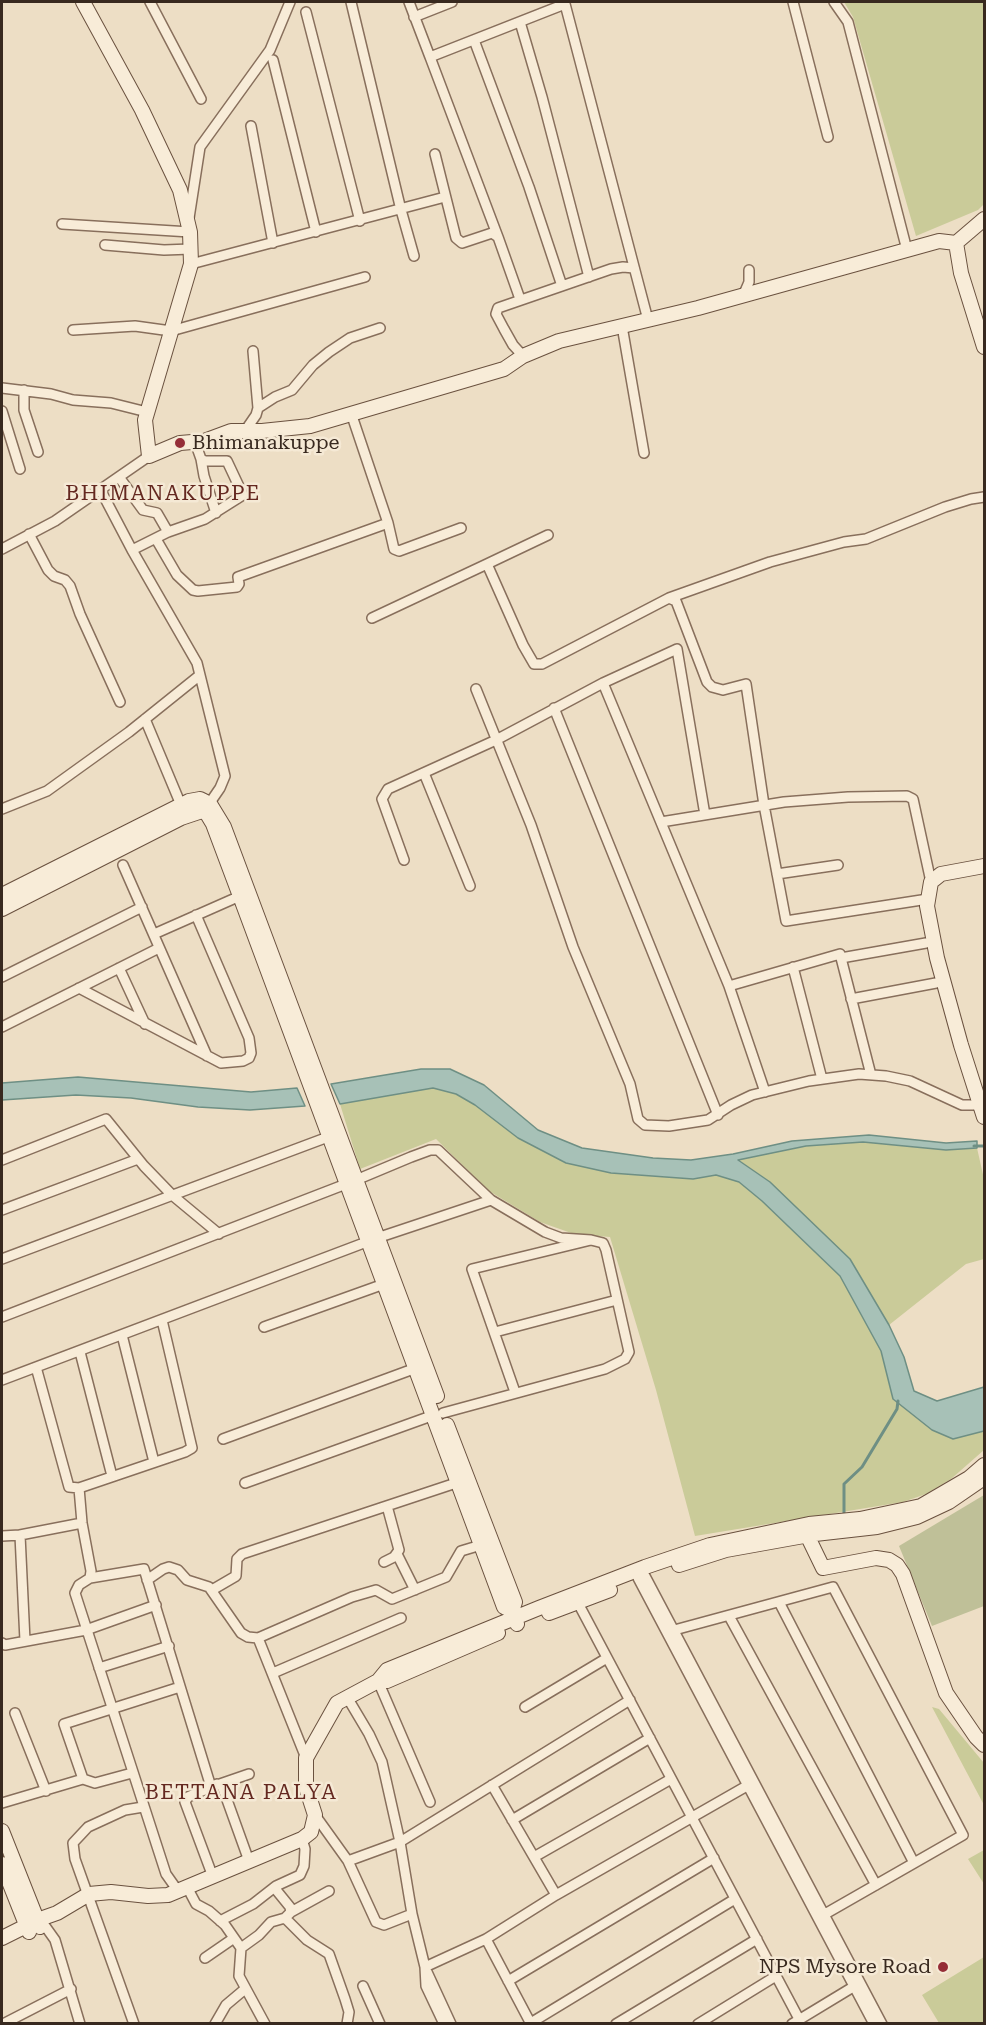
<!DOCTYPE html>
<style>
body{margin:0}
#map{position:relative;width:986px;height:2025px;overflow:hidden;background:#eddec5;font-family:"Roboto Serif",serif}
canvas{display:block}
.frame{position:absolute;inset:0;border:3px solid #38291f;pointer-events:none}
</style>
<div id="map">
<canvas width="986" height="2025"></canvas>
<div class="frame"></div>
</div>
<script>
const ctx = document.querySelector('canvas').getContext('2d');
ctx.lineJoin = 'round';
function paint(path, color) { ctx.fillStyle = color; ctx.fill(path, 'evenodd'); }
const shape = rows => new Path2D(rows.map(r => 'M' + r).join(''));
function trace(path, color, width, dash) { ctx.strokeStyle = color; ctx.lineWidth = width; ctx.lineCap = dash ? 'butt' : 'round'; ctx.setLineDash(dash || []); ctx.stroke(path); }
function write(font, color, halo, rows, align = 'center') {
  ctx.font = font + ' "Roboto Serif",serif'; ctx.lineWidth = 5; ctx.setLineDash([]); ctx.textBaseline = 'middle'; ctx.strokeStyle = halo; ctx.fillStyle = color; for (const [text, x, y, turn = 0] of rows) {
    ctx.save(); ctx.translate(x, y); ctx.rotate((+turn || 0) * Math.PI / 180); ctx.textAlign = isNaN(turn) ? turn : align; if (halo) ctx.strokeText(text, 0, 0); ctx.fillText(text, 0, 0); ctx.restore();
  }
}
const green = shape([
 [844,2,984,2,984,204,978,210,916,236,853,17],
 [433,1088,456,1094,611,1173,693,1179,716,1175,739,1182,762,1201,840,1276,881,1351,893,1399,952,1439,984,1431,984,1450,951,1479,926,1494,903,1502,695,1536,656,1390,610,1237,574,1234,540,1222,489,1191,436,1139,360,1169,340,1104],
 [863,1142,946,1150,977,1148,984,1179,984,1259,966,1264,889,1325,850,1259,737,1160,806,1146],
 [932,1707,939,1709,984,1763,984,1805],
 [984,1850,984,1884,968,1859],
 [984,1957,984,2023,939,2023,922,1995]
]);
const cemetery = shape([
 [984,1495,984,1606,932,1626,899,1546]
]);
const water = shape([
 [421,1069,450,1069,484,1085,538,1130,582,1148,653,1158,691,1160,733,1154,792,1141,869,1135,946,1143,977,1141,977,1148,946,1150,863,1142,806,1146,738,1160,770,1182,850,1259,889,1325,904,1357,914,1391,937,1401,984,1387,984,1431,953,1439,932,1430,893,1399,881,1351,840,1276,762,1201,739,1182,716,1175,693,1179,611,1173,566,1163,518,1138,475,1105,456,1094,433,1088,340,1104,331,1084,421,1069],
 [78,1077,251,1092,297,1088,305,1106,250,1110,198,1107,131,1098,76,1095,2,1100,2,1083,78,1077]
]);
const stream = shape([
 [974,1146,984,1146],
 [844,1513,844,1484,862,1467,897,1409,898,1401]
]);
const street = shape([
 [150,2,201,99],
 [351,2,401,210,414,256],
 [409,2,430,57],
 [793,2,828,137],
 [834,2,848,22,907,250],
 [306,12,360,221],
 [414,17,452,2],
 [520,22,542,97,589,277],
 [474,40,529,187,562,286],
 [273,60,316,232],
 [251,126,273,243],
 [435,154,456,238,462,243,492,233,498,237,520,299],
 [189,218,200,147,270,50,290,2],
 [62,224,190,232],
 [498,237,430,57,565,4,648,320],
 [105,245,164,250,191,249],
 [191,264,445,197],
 [743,296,749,282,749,270],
 [622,326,644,453],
 [73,330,135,326,171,331,365,277],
 [253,351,258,408],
 [523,356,513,345,504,329,496,314,498,308,611,269,623,267,634,268],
 [2,388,51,394,73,400,111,403,147,412],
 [24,390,24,410,38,452],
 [2,411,20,469],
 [351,413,388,523,394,549,399,551,461,528],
 [245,431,256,415,258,408,275,397,292,390,313,365,329,352,350,338,380,328],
 [201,459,204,476,216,513],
 [119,477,143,510,157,513,168,532],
 [100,489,132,550,197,663,225,776,220,788,207,807],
 [29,534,48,570,54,576,65,580,70,586,80,614,120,702],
 [548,535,487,564,523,645,534,664,542,664,669,598,676,601,707,682,712,687,723,690,746,684,764,805,786,921,928,899],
 [156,539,177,575,193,590,198,591,237,587,239,584,238,577,388,523],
 [2,549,55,521,149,456],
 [132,550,168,532,205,519,243,495,227,461,205,461,201,459,195,442],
 [669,598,770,562,844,542,866,539,945,507,971,499,984,497],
 [372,618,487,564],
 [603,683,729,986,765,1092],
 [476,689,531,825,573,947,630,1084,638,1119,645,1125,669,1126,708,1120,731,1105,752,1095,809,1081,859,1074,886,1076,910,1081,962,1105,981,1105],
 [554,708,718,1115],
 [145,719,181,805],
 [424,773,470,886],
 [2,809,47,791,129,732,200,675],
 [661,822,784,802,848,797,907,796,913,799,931,882],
 [404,860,382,799,388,789,496,740,603,683,677,649,705,815],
 [123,865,207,1056],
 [777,874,838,865],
 [154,934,240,896],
 [841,958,926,943],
 [793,967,822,1079],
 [119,968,145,1024],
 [2,977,142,907],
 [729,986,840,954,871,1075],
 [79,988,221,1063,243,1061,249,1058,251,1053,249,1038,196,915],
 [851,999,936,983],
 [2,1027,159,948],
 [2,1160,106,1119,144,1166,172,1195,219,1234],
 [356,1180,411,1157,430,1150,438,1150,491,1200],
 [2,1210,138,1159],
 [2,1259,328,1137],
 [2,1317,346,1184],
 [264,1327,384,1284],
 [495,1332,617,1300],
 [122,1335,154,1462],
 [80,1352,112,1476],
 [36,1367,69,1487,79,1488,82,1523,91,1571,90,1578,79,1585,75,1593,166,1874,178,1891],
 [2,1380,377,1238,491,1200,545,1232,561,1238,591,1240],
 [443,1413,605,1369,625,1359,629,1352,606,1250,603,1243,591,1240,472,1269,515,1392],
 [223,1439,416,1368],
 [245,1483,434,1415],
 [79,1488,185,1452,192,1448,162,1320],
 [2,1536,20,1535],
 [397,1554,415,1590],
 [384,1562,394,1557,399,1550,387,1506],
 [645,1576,882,2024],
 [90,1578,144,1569,211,1787,217,1784,222,1786,249,1861],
 [638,1578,874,2024],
 [147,1580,163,1569,169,1567,178,1570,187,1580,209,1587,241,1633,248,1637,258,1638,306,1758],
 [212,1590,236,1576,237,1559,242,1554,462,1481],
 [779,1602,914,1863],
 [578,1603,799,2019],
 [729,1616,876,1885],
 [667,1632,833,1587,963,1835,818,1918],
 [258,1638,352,1597,376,1590,392,1599,446,1577,461,1551,481,1545],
 [25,1641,20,1535,82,1523],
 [2,1643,5,1645,86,1630,156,1605],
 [99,1668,169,1646],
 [273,1673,401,1618],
 [378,1681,430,1802],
 [347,1697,369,1734,382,1762,400,1842,412,1914,425,1967,426,1986,444,2024],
 [525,1707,607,1658],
 [15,1713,46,1791],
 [83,1779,64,1724,180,1687],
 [220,1784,249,1774],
 [492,1785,556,1895],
 [211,1787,188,1797,185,1802,213,1877],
 [2,1803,83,1779,95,1783,132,1773],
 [315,1815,348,1861,376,1922,384,1925,412,1914],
 [512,1820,650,1738],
 [534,1857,671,1779],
 [348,1861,400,1842,630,1700],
 [187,1887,196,1904,209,1911,225,1925,241,1948,239,1976,265,2024],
 [291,1912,329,1891],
 [285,1918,307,1940,329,1954,345,1999,349,2012,347,2024],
 [220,1921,253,1904,276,1886],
 [45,1926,55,1940,80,2024],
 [486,1939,531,2024],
 [241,1948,259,1935,271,1922,285,1918,291,1912,290,1907,277,1891,276,1886,300,1875,304,1866,305,1849,302,1839],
 [205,1958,234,1938],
 [425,1967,486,1939,556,1895,752,1783],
 [427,1972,451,2024],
 [508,1981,714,1858],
 [363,1986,380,2024],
 [3,2024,71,1989],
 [134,2024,75,1859,73,1843,88,1827,125,1810,143,1807],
 [215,2024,226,2005,245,1989],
 [529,2024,735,1899],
 [616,2024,757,1939],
 [698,2024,776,1976],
 [792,2024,858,1984]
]);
const secondary = shape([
 [83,2,142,110,180,190,190,232,191,264,145,420,149,456,180,443,204,441,231,431,262,431,310,426,504,369,523,356,559,341,698,308,939,241,956,243],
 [984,219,956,243,961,273,984,347],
 [984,866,941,874,931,882,927,906,937,958,961,1045,984,1117],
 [2,895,189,801,200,799,210,804,224,827,437,1396],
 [2,909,181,818,202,811,207,814,213,824,240,896,504,1607,512,1611,517,1624],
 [447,1425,515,1602,512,1611],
 [807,1535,823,1568,876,1558,889,1560,897,1565,903,1574,946,1693,976,1737,984,1745],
 [679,1565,726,1550,815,1534,877,1527,917,1517,949,1502,984,1478],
 [549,1613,610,1590],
 [378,1681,387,1681,498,1633],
 [2,1831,40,1927],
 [2,1864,29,1932],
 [2,1938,40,1919,57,1913,89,1894,111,1892,148,1896,168,1895,302,1839,311,1832,315,1815,306,1787,306,1758,337,1703,378,1681,387,1670,539,1608,645,1567,710,1545,809,1524,860,1519,921,1506,969,1478,984,1465]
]);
const markers = [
 [180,443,6,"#952d37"],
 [943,1967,6,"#952d37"]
];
const poiNames = [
 ["Bhimanakuppe",192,443],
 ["NPS Mysore Road",931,1967,"right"]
];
const neighbourhoodNames = [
 ["BHIMANAKUPPE",163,494],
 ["BETTANA PALYA",241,1793]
];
paint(green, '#cacb99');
paint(cemetery, '#bfc098');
paint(water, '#a7c1b7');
trace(water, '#6e8f84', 1.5);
trace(stream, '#6e8f84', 3);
trace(street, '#886f5c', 12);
trace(secondary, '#6a513f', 16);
trace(street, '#f8ecd8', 9);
trace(secondary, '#f8ecd8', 14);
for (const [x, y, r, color] of markers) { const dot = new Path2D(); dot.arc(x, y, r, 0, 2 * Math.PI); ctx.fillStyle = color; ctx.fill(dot); trace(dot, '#f5e9d5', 2); }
write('20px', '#38291f', '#f5e9d5', poiNames, 'left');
ctx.letterSpacing = '1.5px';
write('21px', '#642820', '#f5e9d5', neighbourhoodNames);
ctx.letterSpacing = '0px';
</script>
